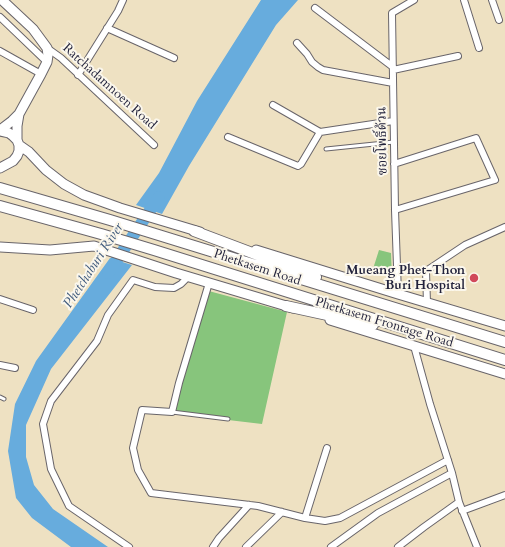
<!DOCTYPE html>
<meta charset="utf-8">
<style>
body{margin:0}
canvas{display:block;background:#eee1c2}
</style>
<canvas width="505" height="547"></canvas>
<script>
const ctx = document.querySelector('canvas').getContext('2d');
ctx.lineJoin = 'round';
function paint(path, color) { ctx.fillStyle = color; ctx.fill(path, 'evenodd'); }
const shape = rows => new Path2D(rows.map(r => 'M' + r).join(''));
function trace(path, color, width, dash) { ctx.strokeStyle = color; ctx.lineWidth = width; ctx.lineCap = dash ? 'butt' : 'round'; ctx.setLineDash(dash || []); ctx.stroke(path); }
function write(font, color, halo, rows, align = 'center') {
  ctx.font = font + ' Cardo,"Noto Serif Thai",serif'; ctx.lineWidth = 4; ctx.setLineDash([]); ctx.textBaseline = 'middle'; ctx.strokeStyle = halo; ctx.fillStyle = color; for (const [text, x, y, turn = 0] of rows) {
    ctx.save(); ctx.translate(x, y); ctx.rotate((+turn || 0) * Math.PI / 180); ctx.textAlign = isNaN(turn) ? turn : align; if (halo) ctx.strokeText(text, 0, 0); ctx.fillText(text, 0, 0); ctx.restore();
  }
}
const green = shape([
 [379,250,391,253,392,277,372,272],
 [205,290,287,312,262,424,169,413]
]);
const water = shape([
 [261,0,298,0,276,25,189,166,162,214,136,205,159,173,197,101],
 [110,258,132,265,51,369,26,425,26,457,34,485,53,509,108,547,71,547,32,518,16,498,8,451,15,404,36,361]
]);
const river = shape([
 [108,273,159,197]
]);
const service = shape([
 [326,149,394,142],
 [0,397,4,399],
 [172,412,228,419]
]);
const minor = shape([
 [464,0,479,48],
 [492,0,499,20],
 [315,8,393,67],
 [0,17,47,62],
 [107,28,174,58],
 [297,43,307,54,312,62,318,67,323,70,393,83],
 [47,48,61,58,154,145],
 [0,51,41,74],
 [393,70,458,56],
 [78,75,118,11,123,0],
 [273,105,320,132,393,121],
 [228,137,298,166,301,164,320,132],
 [394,164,476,138,495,180,395,210],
 [209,283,179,383,172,412,142,410,133,448,138,470,151,493,258,506,305,518,325,521,340,518,448,460],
 [398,294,395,210,392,13,414,0],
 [0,299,33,310],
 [427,303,426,271,465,245,505,227],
 [414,346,430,404,452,473,459,502,477,547],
 [0,365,15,368],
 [462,511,505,495],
 [305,518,327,448],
 [129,547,69,506,51,469,43,424,51,401,97,341,108,315,133,280,155,287,174,288,181,284,188,277],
 [213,547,219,538,249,505],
 [246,547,282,512],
 [331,547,378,513,452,473],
 [398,547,424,527,459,502]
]);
const secondary = shape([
 [0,130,12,121,19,114,41,74,47,62,48,55,47,48,33,29,2,0],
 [0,131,9,133,13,136,17,140,19,145,19,151,17,156,13,161,0,168],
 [17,140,17,126,19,114],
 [19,145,29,152,46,170,64,184,84,195,120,208,200,232],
 [0,247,50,250,94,246,176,273,293,308],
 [256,250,398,294,505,326],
 [330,320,505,374]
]);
const trunk = shape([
 [0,188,110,220,505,342],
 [0,206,101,234,154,250,505,360],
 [194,231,316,277],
 [286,306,373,325]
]);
const markers = [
 [474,278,5,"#d1495b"]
];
const streetNames = [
 ["Ratchadamnoen Road",109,87,42],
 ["ซอยโพธิ์ด้วน",383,141,-91],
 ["Phetkasem Road",257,268,18],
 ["Phetkasem Frontage Road",384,323,17]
];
const poiNames = [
 ["Mueang Phet-Thon",465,271],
 ["Buri Hospital",465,286]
];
const waterNames = [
 ["Phetchaburi River",94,266,-57]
];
paint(green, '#87c57c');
paint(water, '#67acdd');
trace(river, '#67acdd', 12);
trace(service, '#69656a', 5);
trace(minor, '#69656a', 8);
trace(secondary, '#69656a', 11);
trace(trunk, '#69656a', 12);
trace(service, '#fff', 3);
trace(minor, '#fff', 6);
trace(secondary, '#fff', 9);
trace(trunk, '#fff', 10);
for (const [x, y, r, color] of markers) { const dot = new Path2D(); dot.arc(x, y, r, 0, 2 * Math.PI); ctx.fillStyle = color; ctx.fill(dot); trace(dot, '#fbf7ec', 1.5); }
write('13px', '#22223b', '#fbf7ec', streetNames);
write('bold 13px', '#22223b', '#fbf7ec', poiNames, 'right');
write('italic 14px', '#3e597c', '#fbf7ec', waterNames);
</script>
